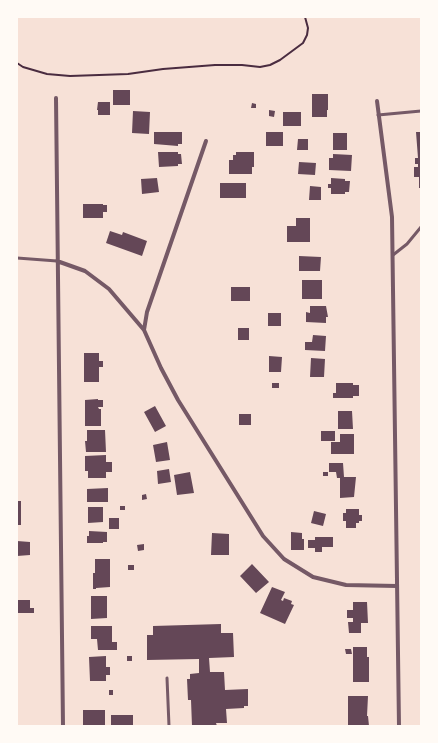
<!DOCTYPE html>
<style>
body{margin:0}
#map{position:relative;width:438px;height:743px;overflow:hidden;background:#f7e1d7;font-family:Inter,sans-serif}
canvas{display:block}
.frame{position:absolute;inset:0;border:18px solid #fffaf5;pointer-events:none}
</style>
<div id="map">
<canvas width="438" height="743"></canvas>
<div class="frame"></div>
</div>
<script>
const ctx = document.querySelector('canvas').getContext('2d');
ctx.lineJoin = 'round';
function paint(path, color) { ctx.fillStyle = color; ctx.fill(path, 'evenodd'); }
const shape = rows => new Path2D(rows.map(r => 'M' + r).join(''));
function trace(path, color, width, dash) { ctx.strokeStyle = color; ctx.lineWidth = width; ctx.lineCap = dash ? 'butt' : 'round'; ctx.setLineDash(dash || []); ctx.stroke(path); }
const building = shape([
 [113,90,130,90,130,105,113,105],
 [312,94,328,94,328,110,327,110,327,117,312,117],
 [98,102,110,102,110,115,98,115,98,110,97,110],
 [252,103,256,104,256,108,251,108],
 [269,110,275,111,274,117,269,116],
 [133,111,150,112,149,134,132,133],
 [283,112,301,112,301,126,283,126],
 [154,132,182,132,182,144,178,144,178,146,154,144],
 [266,132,283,132,283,146,266,146],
 [416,132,421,132,421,188,419,188,419,177,414,177,414,167,418,167,418,164,415,164,415,158,418,158],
 [333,133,347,133,347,150,333,150],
 [298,139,308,139,308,150,297,150],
 [158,152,178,152,178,154,181,154,182,164,178,164,178,166,159,167],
 [236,152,254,152,254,167,252,167,252,174,229,174,229,160,233,160,233,155,236,155],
 [333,154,352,155,351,171,329,170,329,158,333,158],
 [299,162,316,163,315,175,298,174],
 [157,178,159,192,142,194,141,179],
 [331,178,345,179,345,181,350,181,349,192,345,192,345,194,331,194,331,188,328,188,328,184,331,184],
 [220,183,246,183,246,198,220,198],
 [310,186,321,187,321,200,309,200],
 [83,204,103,204,103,205,107,205,107,212,103,212,103,218,83,218],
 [296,218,310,218,310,242,287,242,287,226,296,226],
 [110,231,122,235,123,232,147,241,142,256,106,243],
 [299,256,321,257,320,271,299,271],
 [302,280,322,280,322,299,302,299],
 [231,287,250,287,250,301,231,301],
 [310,306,326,306,328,317,326,317,326,323,306,322,306,312,310,313],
 [268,313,281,313,281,326,268,326],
 [238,328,249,328,249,340,238,340],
 [313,335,326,336,325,351,305,350,305,342,312,342],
 [84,353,99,353,99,361,103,361,103,367,99,367,99,382,84,382],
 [269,356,282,357,281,372,269,372],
 [311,358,325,359,324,377,310,377],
 [272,383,279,383,279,388,272,388],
 [336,383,353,383,353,385,359,385,359,396,353,396,353,398,333,398,333,393,336,393],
 [98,399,98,400,103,400,103,407,98,407,99,409,101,409,101,426,85,426,85,400],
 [155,406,166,426,155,432,144,412],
 [338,411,352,411,353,429,338,429],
 [239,414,251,414,251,425,239,425],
 [87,430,105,430,106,452,86,452,85,441,87,441],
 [321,431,335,431,335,441,321,441],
 [340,434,354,434,354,454,331,454,331,442,340,442],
 [167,442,170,460,156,462,153,445],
 [106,455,106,462,112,462,112,472,106,472,106,478,88,478,88,471,85,471,85,456],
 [329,463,343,463,344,477,356,477,354,497,340,498,340,478,337,478,336,472,329,472],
 [169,469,171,482,158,484,157,471],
 [190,472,194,493,177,495,174,475],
 [323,472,328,472,328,476,323,476],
 [108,488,108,502,87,502,87,489],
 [146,494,147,499,142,500,142,495],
 [17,501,21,501,21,525,17,525],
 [120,506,125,506,125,510,120,510],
 [88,507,103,507,103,522,88,523],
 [346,509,359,509,359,515,362,515,362,521,359,521,359,523,356,523,356,528,346,528,346,521,343,521,343,513,346,513],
 [314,511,326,514,323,526,311,523],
 [109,518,119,518,119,529,109,529],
 [89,531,107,532,107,542,103,542,103,543,87,543,87,536,89,536],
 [291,532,302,533,302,539,304,539,304,550,291,550],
 [212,533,229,534,229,555,211,555],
 [315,537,333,537,333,547,322,547,322,552,315,552,315,548,308,548,308,540,315,540],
 [17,541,30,542,30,555,17,556],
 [144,544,144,550,138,551,137,545],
 [95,559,110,559,110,587,96,588,96,589,93,589,93,573,95,573],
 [252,564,269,582,256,593,240,576],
 [128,565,134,565,134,570,128,570],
 [272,587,285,592,281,600,283,601,284,598,292,601,291,604,294,605,285,624,260,613],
 [91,596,107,596,107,618,91,619],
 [17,600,30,600,30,608,34,608,34,613,17,613],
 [353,602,367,602,368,623,361,623,361,633,349,633,348,622,353,622,353,618,347,618,347,610,353,610],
 [221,624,221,633,233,633,234,657,209,658,210,672,224,672,225,690,248,689,248,706,244,706,244,708,226,709,227,723,216,723,217,726,192,726,191,700,188,700,187,679,190,679,190,674,199,673,199,659,147,660,147,635,153,635,153,626],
 [91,626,112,626,112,642,117,642,117,650,98,650,97,639,91,639],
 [353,647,367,647,367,657,369,657,369,682,353,682],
 [345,649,351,649,352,654,346,654],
 [106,656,106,667,110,667,110,675,106,675,106,681,90,681,89,657],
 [127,656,132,656,132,661,127,661],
 [109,690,113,690,113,695,109,695],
 [348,696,368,696,367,716,368,716,369,726,348,726],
 [83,710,105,710,105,726,83,726],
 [111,715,133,715,133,726,111,726]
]);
const path = shape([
 [17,63,23,67,47,74,70,76,128,74,163,69,215,65,242,65,260,67,270,65,280,60,303,43,307,35,308,28,305,17]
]);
const service = shape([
 [378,115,421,111],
 [393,255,407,244,421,227],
 [17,258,57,261],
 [167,678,169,726]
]);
const minor = shape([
 [56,98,63,726],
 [377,101,392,217,399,726],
 [57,261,85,271,109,289,144,330,161,368,178,400,263,536,284,559,313,577,346,585,397,586],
 [144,330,147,312,206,141]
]);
paint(building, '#644757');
trace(path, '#4a2c40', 2);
trace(service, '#755966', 3);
trace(minor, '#755966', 4);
</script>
